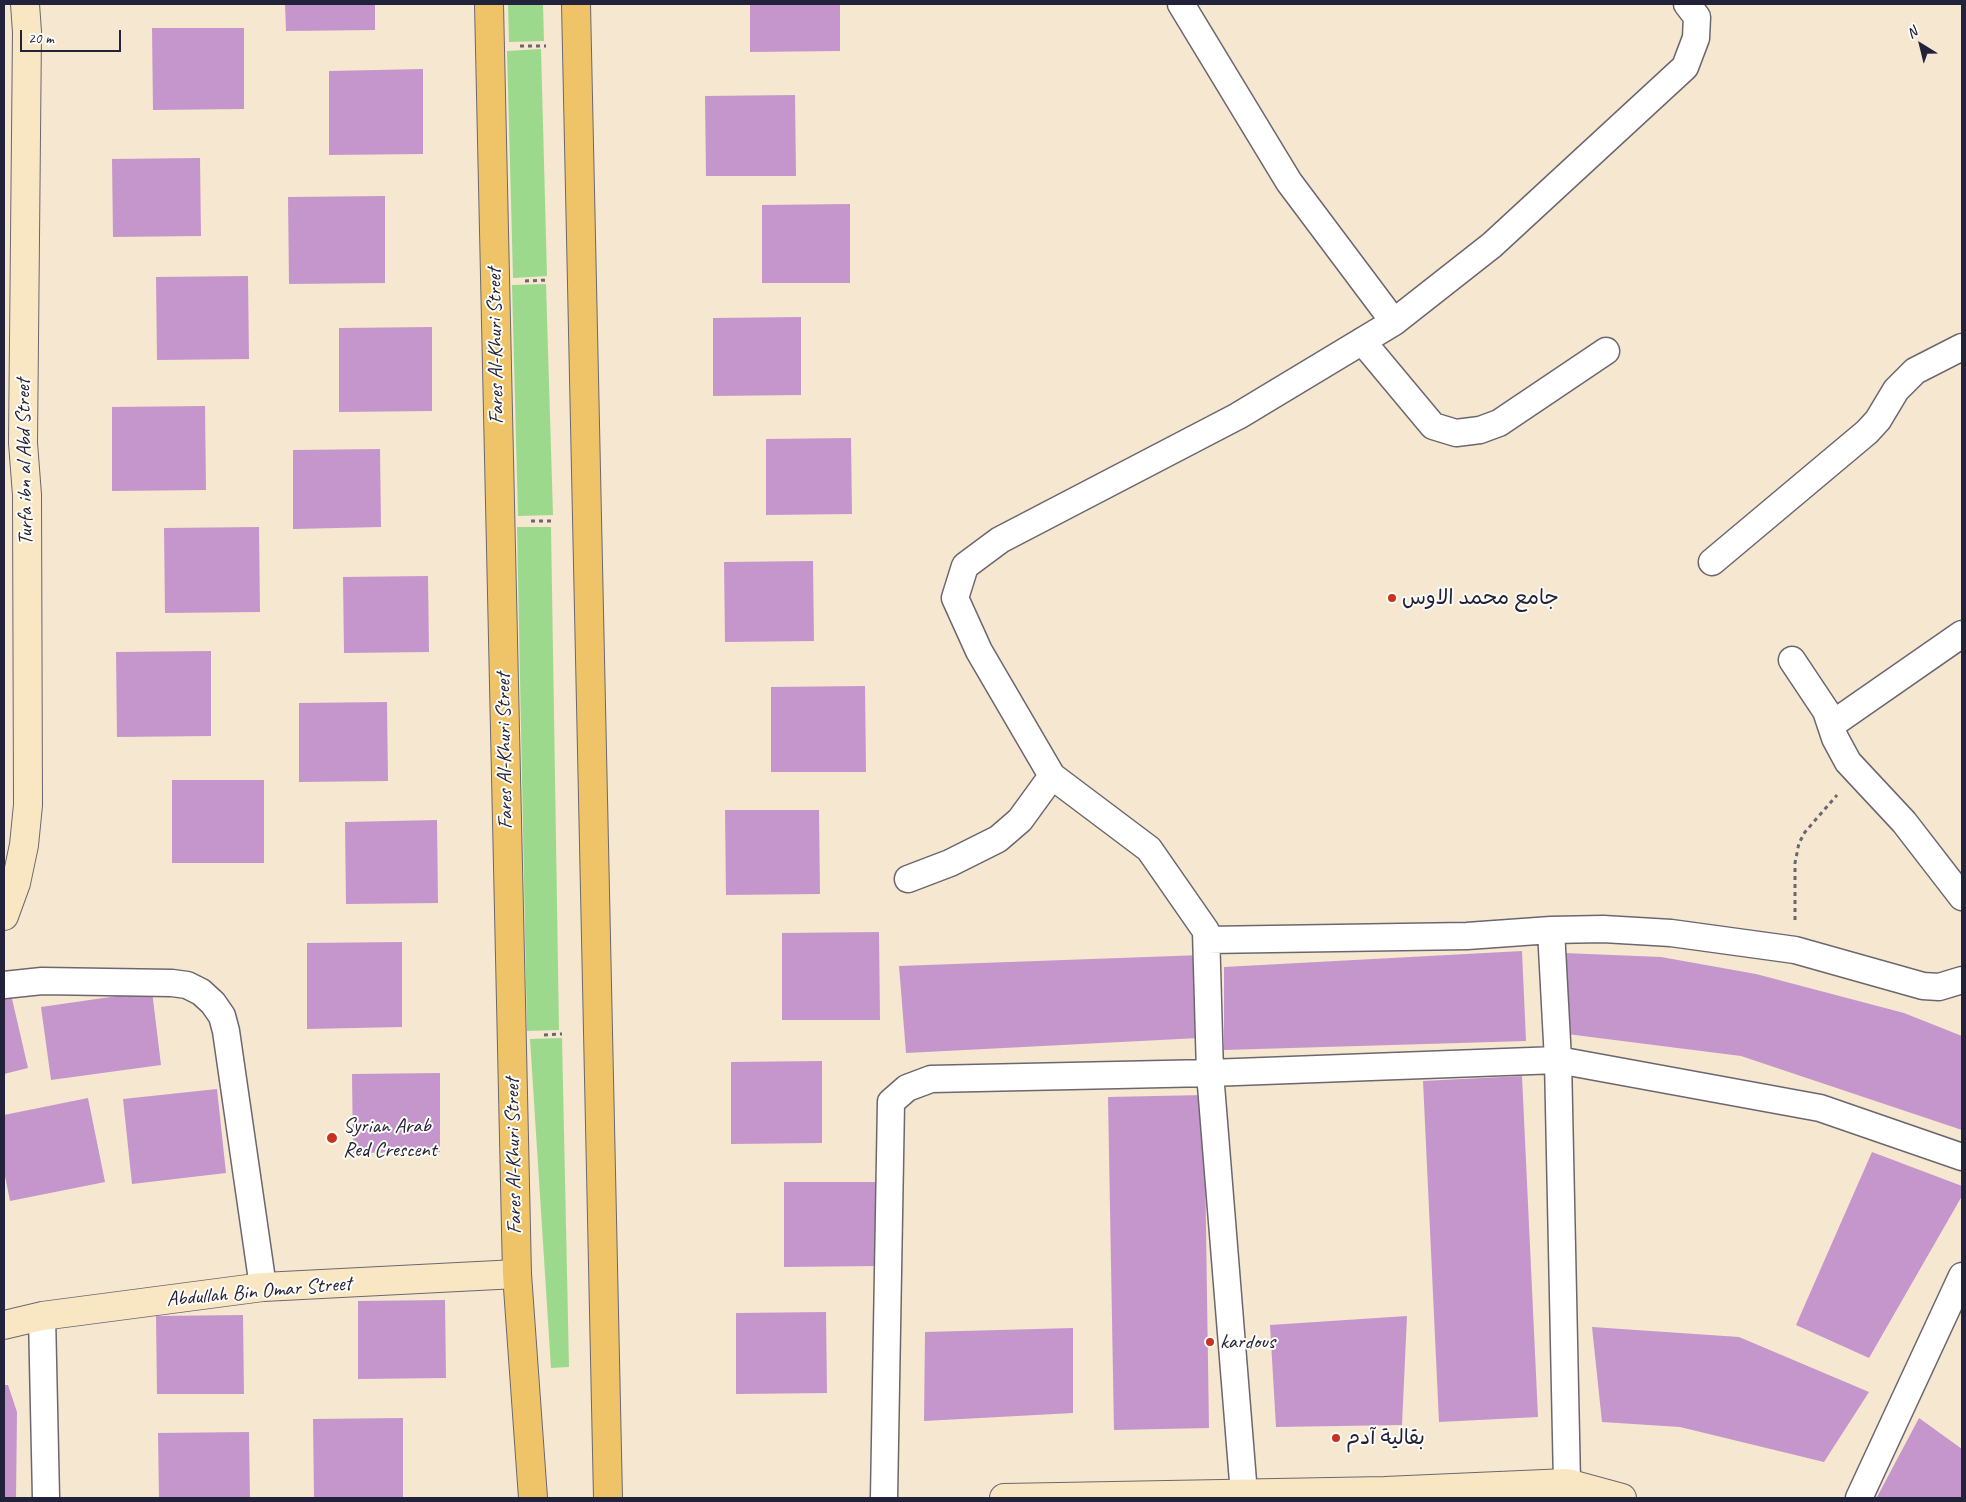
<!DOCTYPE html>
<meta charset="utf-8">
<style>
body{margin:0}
#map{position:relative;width:1966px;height:1502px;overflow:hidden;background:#f5e7d0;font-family:Caveat,sans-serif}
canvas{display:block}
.frame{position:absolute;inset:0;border:5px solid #22223b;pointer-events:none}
.north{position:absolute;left:1896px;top:20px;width:50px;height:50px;-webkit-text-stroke:4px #fdfcf7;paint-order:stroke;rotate:324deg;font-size:14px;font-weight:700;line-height:20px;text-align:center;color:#22223b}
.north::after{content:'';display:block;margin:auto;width:18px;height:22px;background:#22223b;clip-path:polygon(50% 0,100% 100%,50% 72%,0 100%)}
.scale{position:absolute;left:20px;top:30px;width:101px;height:22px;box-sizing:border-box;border:2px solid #22223b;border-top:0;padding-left:6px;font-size:15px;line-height:18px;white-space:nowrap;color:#22223b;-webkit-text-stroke:4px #fdfcf7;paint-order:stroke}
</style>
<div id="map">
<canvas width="1966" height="1502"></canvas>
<div class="frame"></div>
<div class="north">N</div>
<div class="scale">20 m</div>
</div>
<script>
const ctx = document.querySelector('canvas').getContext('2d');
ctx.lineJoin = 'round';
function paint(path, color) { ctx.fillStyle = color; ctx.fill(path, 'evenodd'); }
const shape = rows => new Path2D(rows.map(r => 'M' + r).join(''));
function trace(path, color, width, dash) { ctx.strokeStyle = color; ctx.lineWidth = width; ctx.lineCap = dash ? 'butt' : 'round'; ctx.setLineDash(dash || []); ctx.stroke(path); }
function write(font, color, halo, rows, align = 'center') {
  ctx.font = font + ' Caveat,"Playpen Sans Arabic",sans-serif'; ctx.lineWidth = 4; ctx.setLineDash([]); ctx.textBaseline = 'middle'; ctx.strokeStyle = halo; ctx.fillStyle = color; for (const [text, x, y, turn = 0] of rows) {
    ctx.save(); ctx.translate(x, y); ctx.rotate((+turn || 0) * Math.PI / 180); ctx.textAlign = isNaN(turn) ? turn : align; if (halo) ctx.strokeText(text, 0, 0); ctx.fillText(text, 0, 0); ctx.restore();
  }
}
const green = shape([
 [508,4,543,4,544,41,509,42],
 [541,49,547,276,513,278,507,51],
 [546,284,553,515,518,516,512,285],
 [517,527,551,527,559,1030,527,1031],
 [562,1038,569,1367,551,1368,530,1039]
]);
const building = shape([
 [285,4,375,4,375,30,286,31],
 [750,4,840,4,840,51,750,52],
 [152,28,244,28,244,109,153,110],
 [423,69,423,154,329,155,329,71],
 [795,95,796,176,706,176,705,96],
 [200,158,201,236,113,237,112,159],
 [385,196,385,283,289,284,288,197],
 [850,204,850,283,762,283,762,205],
 [248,276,249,359,157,360,156,277],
 [801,317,801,395,713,396,713,318],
 [432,327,432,411,339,412,339,328],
 [205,406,206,490,112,491,112,407],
 [851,438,852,514,766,515,766,439],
 [380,449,381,527,293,529,293,450],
 [259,527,260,612,165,613,164,528],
 [813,561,814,641,725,642,724,562],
 [428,576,429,652,344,653,343,577],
 [211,651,211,736,117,737,116,652],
 [865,686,866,772,771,772,771,687],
 [387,702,388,781,299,782,299,703],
 [172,780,264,780,264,863,172,863],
 [725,810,819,810,820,894,726,895],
 [437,820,438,903,346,904,345,822],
 [879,932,880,1020,782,1020,782,933],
 [402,942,402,1027,307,1029,307,943],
 [1522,951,1526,1041,1224,1050,1224,967],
 [1564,953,1661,957,1756,974,1904,1013,1962,1036,1962,1130,1741,1056,1559,1033],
 [1202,955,1199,1038,906,1053,899,966],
 [10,990,28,1068,4,1074,4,992],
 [152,991,161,1065,51,1080,41,1007],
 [822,1061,822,1143,731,1144,731,1062],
 [440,1073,440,1152,353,1153,352,1074],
 [1522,1076,1538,1417,1439,1422,1423,1081],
 [217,1089,226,1173,132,1184,123,1099],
 [1204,1095,1209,1428,1114,1430,1108,1097],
 [88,1098,105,1182,10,1201,4,1171,4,1115],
 [1872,1152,1962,1186,1962,1196,1869,1358,1796,1325],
 [784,1182,877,1182,878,1266,784,1267],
 [445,1300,446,1378,358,1379,358,1301],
 [826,1312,827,1393,736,1394,736,1313],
 [243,1315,244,1394,157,1394,156,1316],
 [1407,1316,1402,1425,1276,1427,1270,1325],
 [1592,1327,1739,1337,1869,1392,1824,1462,1680,1427,1602,1422],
 [1073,1328,1073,1413,924,1421,925,1332],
 [4,1385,8,1385,17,1412,16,1498,4,1498],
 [403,1418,403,1497,314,1498,313,1419],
 [1919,1418,1962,1449,1962,1498,1877,1497],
 [249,1432,250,1498,159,1498,158,1433]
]);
const path = shape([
 [520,46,546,46],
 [525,281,548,280],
 [531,521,551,521],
 [1795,920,1795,863,1799,843,1805,832,1837,795],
 [544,1035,562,1034]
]);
const street = shape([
 [1181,4,1289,182,1394,322],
 [1362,341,1433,426,1456,433,1480,430,1499,423,1606,351],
 [1712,562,1867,432,1878,420,1896,390,1915,371,1962,347],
 [1792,660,1826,711,1835,738,1848,762,1904,822,1962,897],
 [1831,725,1962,634],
 [908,879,950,863,998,839,1020,820,1052,776],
 [1551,930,1558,1060,1567,1483],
 [1207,940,1467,936,1551,930,1603,929,1671,933,1795,950,1923,986,1939,987,1962,980],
 [4,985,42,981,172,983,187,985,201,992,213,1003,222,1016,226,1031,263,1287],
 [42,1316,46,1498],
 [1244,1494,1210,1073,1206,931,1149,849,1052,776,979,651,955,598,965,566,1000,540,1238,416,1394,322,1492,245,1685,67,1696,38,1697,17,1687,4],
 [884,1498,891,1102,907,1088,931,1079,1210,1073,1558,1060,1820,1108,1962,1157],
 [1859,1498,1962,1276]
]);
const secondary = shape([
 [4,916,16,883,24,845,28,805,27,495,23,443,27,32,25,4],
 [4,1325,42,1316,263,1287,517,1274],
 [1004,1498,1385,1491,1567,1483,1622,1498]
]);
const primary = shape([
 [489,4,517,1274,533,1498],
 [576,4,608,1498]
]);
const markers = [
 [1392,598,5,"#c8321e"],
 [332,1138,6,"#c8321e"],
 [1210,1342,5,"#c8321e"],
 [1336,1438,5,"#c8321e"]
];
const streetNames = [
 ["Fares Al-Khuri Street",496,346,-91],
 ["Turfa ibn al Abd Street",25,462,-91],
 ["Fares Al-Khuri Street",505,751,-91],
 ["Fares Al-Khuri Street",514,1156,-91],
 ["Abdullah Bin Omar Street",259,1292,-5]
];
const poiNames = [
 ["جامع محمد الاوس",1402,598],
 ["Syrian Arab",343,1126],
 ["Red Crescent",343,1150],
 ["kardous",1220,1342],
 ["بقالية آدم",1346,1438]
];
paint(green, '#9dd98d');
paint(building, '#c596cc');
trace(street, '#6c676f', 29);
trace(secondary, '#6c676f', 30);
trace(primary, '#6c676f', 30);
trace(path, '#6c676f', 3, [4, 4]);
trace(street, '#fff', 26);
trace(secondary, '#f9e7c3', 28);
trace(primary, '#efc469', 28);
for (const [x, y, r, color] of markers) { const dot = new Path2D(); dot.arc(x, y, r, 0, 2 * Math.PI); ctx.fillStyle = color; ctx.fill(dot); trace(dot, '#fdfcf7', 2); }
write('21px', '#22223b', '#fdfcf7', streetNames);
write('21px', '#22223b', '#fdfcf7', poiNames, 'left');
</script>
